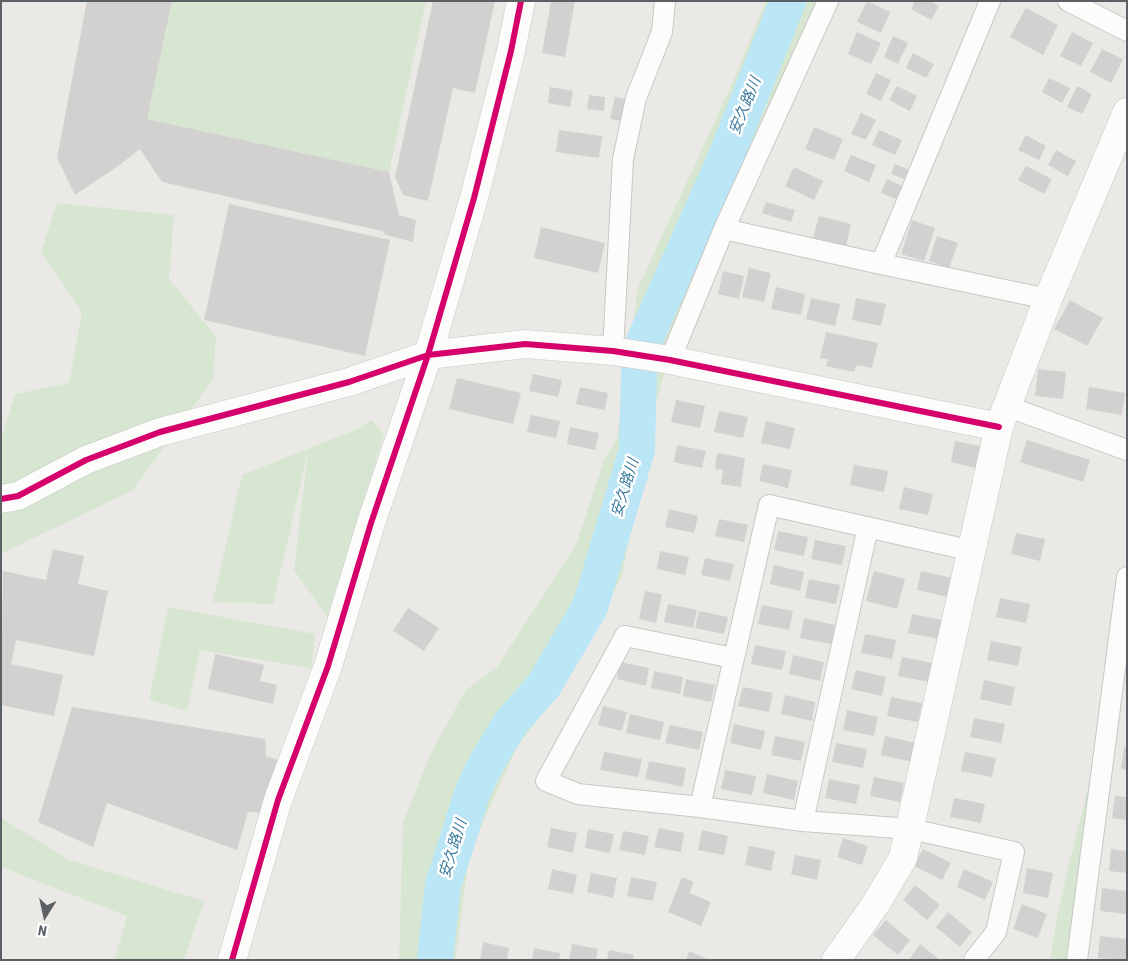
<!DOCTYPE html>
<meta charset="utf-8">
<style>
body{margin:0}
#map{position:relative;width:1128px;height:961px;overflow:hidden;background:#ebe9e6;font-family:"Roboto Condensed",sans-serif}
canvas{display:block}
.frame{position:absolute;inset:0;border:2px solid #5b6064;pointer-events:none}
.north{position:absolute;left:20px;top:891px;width:50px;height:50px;-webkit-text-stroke:4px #fff;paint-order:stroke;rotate:190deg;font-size:14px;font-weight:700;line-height:20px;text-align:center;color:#5b6064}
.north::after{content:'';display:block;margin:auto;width:18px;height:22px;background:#5b6064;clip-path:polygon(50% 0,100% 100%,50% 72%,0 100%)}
</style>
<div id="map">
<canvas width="1128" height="961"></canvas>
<div class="frame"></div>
<div class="north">N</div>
</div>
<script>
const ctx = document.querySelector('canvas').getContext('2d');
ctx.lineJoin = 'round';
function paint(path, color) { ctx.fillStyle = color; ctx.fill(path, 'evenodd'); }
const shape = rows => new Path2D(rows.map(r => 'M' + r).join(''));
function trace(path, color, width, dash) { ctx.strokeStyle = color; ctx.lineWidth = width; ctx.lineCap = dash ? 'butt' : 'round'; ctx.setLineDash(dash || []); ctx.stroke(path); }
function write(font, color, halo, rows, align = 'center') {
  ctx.font = font + ' "Roboto Condensed","Noto Sans JP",sans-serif'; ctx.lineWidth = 5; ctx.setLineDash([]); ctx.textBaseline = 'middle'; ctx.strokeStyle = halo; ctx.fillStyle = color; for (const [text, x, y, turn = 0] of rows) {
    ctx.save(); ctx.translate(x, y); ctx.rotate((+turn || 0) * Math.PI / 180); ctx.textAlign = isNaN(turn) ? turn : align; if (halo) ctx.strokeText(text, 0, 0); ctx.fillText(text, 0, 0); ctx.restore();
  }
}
const green = shape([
 [172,1,426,1,389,172,147,119],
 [766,1,827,1,699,291,664,375,639,461,637,500,622,575,584,653,516,749,470,851,455,960,399,960,403,823,431,753,466,690,497,667,576,545,604,460,617,439,638,288,735,77],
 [57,203,174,215,169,279,216,336,213,379,133,490,1,554,1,441,15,394,69,383,82,312,41,252],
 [372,420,384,435,327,617,294,570,308,452,273,604,213,602,242,475,355,430],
 [168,607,315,634,311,668,200,650,187,711,149,700],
 [1089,783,1091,856,1077,960,1050,960,1058,911],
 [1,818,69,860,204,901,184,960,115,960,127,916,1,867]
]);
const river = shape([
 [435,960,443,885,472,794,483,769,510,724,544,685,590,607,637,450,639,373,645,339,725,159,788,1]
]);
const building = shape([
 [87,1,172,1,147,119,389,172,399,215,416,220,413,242,386,235,382,231,162,182,140,149,118,166,75,195,57,158],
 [433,1,495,1,475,93,453,88,428,201,403,195,395,177],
 [551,1,575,1,565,57,542,53],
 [867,1,890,12,881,33,857,22],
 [915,1,931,1,939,6,931,20,911,9],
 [1026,8,1058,25,1043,55,1010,37],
 [857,32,881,43,871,64,848,54],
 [1072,32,1093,43,1081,66,1060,56],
 [893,36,908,43,898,64,884,57],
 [1102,49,1123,59,1111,83,1090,72],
 [913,53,934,64,926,78,906,68],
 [876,73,891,80,881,101,866,94],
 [1049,78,1070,88,1062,103,1042,92],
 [897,86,917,96,910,111,889,100],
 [1077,86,1092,94,1082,114,1067,107],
 [550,87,573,91,570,107,548,103],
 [589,95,605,97,604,111,587,109],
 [615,97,631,100,626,122,610,119],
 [861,113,876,120,866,140,851,134],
 [814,127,843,139,834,160,805,149],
 [559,130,602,136,599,158,556,152],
 [879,130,902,140,895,155,872,145],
 [1026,135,1046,146,1039,160,1018,150],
 [1056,150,1076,161,1068,176,1048,165],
 [851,155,876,165,869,182,844,171],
 [895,164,909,170,904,179,891,174],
 [1026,166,1052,179,1044,194,1018,180],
 [794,167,823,181,814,200,785,186],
 [887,179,902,186,896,199,881,193],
 [766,202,795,210,791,222,762,213],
 [229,204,390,240,365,356,204,320],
 [819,216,851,224,846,246,813,238],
 [912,220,935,228,924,261,901,254],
 [541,227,605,243,598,273,534,258],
 [937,236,958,243,949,268,929,261],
 [749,268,771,273,764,302,742,297],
 [723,271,744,276,739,299,718,294],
 [776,287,805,294,801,315,771,309],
 [811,298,840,304,835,326,806,319],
 [856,298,886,304,881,326,852,320],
 [1070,300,1103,318,1087,346,1054,329],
 [826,332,878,343,872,368,857,365,854,372,826,366,828,359,820,358],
 [1038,369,1066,372,1063,399,1035,396],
 [533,374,562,380,558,397,529,391],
 [457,378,521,393,513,424,449,409],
 [580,387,608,393,605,410,576,404],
 [1089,387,1125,393,1122,415,1086,409],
 [676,400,705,406,700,428,671,422],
 [719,411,748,417,743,438,714,432],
 [531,415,560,421,556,438,527,432],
 [766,421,795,428,790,449,761,443],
 [570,427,599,433,595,450,567,444],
 [1027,440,1090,460,1083,482,1020,462],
 [955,441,985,447,980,469,951,462],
 [677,445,706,451,702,468,674,462],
 [717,453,745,458,741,487,721,484,723,470,715,469],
 [763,464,792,470,788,488,759,481],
 [854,465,888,471,884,492,850,485],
 [904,487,933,494,928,515,899,509],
 [669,509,698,516,694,533,665,527],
 [719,519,748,525,744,542,715,536],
 [778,531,808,537,804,556,774,550],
 [1016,533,1045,539,1040,561,1011,554],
 [815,540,846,546,842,565,811,559],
 [53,549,84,556,78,584,108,591,94,656,16,640,11,664,63,675,54,716,1,705,3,571,46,580],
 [660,551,689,557,685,575,657,569],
 [705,558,734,564,730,581,701,575],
 [774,565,804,572,800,591,770,584],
 [874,571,905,579,897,609,866,601],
 [921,571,952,578,948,597,917,590],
 [809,579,840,585,836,604,805,598],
 [645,591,662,594,656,623,639,619],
 [1000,598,1030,604,1026,623,996,617],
 [668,604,697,610,693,628,664,622],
 [762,605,793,611,789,630,758,624],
 [408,608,439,628,424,651,393,631],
 [699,611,728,617,724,634,695,628],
 [912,614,943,620,939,639,908,633],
 [804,618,835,625,831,644,800,638],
 [865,634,896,640,892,659,861,653],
 [991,641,1022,647,1018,666,987,660],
 [755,645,786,651,782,670,751,664],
 [215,654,264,665,260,681,277,685,273,704,208,689],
 [793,655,824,662,820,681,789,674],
 [902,657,933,663,929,682,898,676],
 [620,662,649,668,646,686,617,679],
 [856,670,886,677,882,696,851,689],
 [654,671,683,677,680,694,651,688],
 [686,679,715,685,711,702,683,696],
 [984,680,1015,687,1011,706,980,699],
 [743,687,773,693,769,712,738,706],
 [785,695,815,702,812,721,781,714],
 [891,697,922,703,918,722,887,716],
 [603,706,627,712,622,731,598,725],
 [72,707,265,739,266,756,281,761,264,813,248,812,237,850,107,803,93,847,38,822],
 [847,710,878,717,874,736,843,730],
 [630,714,664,722,660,740,626,733],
 [974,718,1005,724,1001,743,970,737],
 [734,724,765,731,761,750,730,743],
 [670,725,703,732,699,750,665,743],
 [775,736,805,742,801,761,771,755],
 [885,736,916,743,912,762,881,755],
 [836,743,867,749,863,768,832,762],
 [1124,747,1127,747,1127,770,1121,769],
 [604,752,642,759,638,777,600,770],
 [965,752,996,758,992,777,961,771],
 [649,761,686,768,683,787,645,779],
 [725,770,756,776,752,795,721,789],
 [767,774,798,781,794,800,763,793],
 [874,777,904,783,900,802,870,796],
 [829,779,860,785,856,804,825,798],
 [1115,796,1127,797,1127,820,1112,818],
 [954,798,985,804,981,823,950,817],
 [551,828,577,833,573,853,547,847],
 [659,828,684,833,681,852,654,847],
 [588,829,614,834,610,853,585,848],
 [702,830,728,836,724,855,698,850],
 [623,831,649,836,645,855,619,850],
 [843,838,868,846,862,865,837,857],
 [749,846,775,851,771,871,745,865],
 [923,849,951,863,942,880,914,866],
 [1111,849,1127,851,1127,873,1109,871],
 [795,855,821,860,817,880,791,874],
 [1027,868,1053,873,1048,898,1023,893],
 [552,869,577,875,573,894,548,889],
 [964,869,993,882,985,900,957,887],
 [591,873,617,878,613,898,587,892],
 [631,877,657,882,653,901,627,896],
 [682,877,694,882,689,893,711,902,701,926,668,912],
 [915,885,940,905,927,920,903,900],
 [1102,888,1127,891,1127,914,1100,911],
 [1022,904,1047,914,1038,938,1013,929],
 [948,912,972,932,960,947,936,927],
 [886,920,910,940,898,955,873,935],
 [1100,936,1127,939,1127,960,1098,958],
 [483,942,509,948,507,960,480,960],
 [572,944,598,949,596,960,569,960],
 [920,944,940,960,909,960],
 [534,948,560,953,559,960,532,960],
 [609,950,634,955,633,960,607,960],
 [689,951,710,960,686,960]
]);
const street = shape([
 [1068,1,1127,31],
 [724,229,881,264,1048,299],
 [881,264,990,1],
 [613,351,623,159,636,98,662,32,665,1],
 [670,360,724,229,828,1],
 [1006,406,1127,450],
 [733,658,625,636,546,781,578,794,700,807,803,821,911,829,1014,852,996,932,974,960],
 [700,807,769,505,973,551],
 [803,821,868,527],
 [1077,960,1127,577]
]);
const secondary = shape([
 [1,499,18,496,86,460,160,432,349,382,428,355,525,344,613,351,670,360,999,427],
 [232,960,278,800,328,666,371,523,428,355,474,198,511,51,521,1],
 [836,960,875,905,903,858,999,427,1048,299,1127,112]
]);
const cycleway = shape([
 [1,499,18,496,86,460,160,432,349,382,428,355,525,344,613,351,670,360,999,427],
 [232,960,278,800,328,666,371,523,428,355,474,198,511,51,521,1]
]);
const waterNames = [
 ["安久路川",746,106,-68],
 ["安久路川",626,488,-73],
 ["安久路川",454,849,-73]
];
paint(green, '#d7e6d1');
trace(river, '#bae6f5', 36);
paint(building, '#d3d1d0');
trace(street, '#c7c7c7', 22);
trace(secondary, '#c6c7c7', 29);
trace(street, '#fcfcfb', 20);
trace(secondary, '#fcfcfb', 28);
trace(cycleway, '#d6006c', 6);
write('italic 15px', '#3d7b9c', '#fff', waterNames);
</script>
